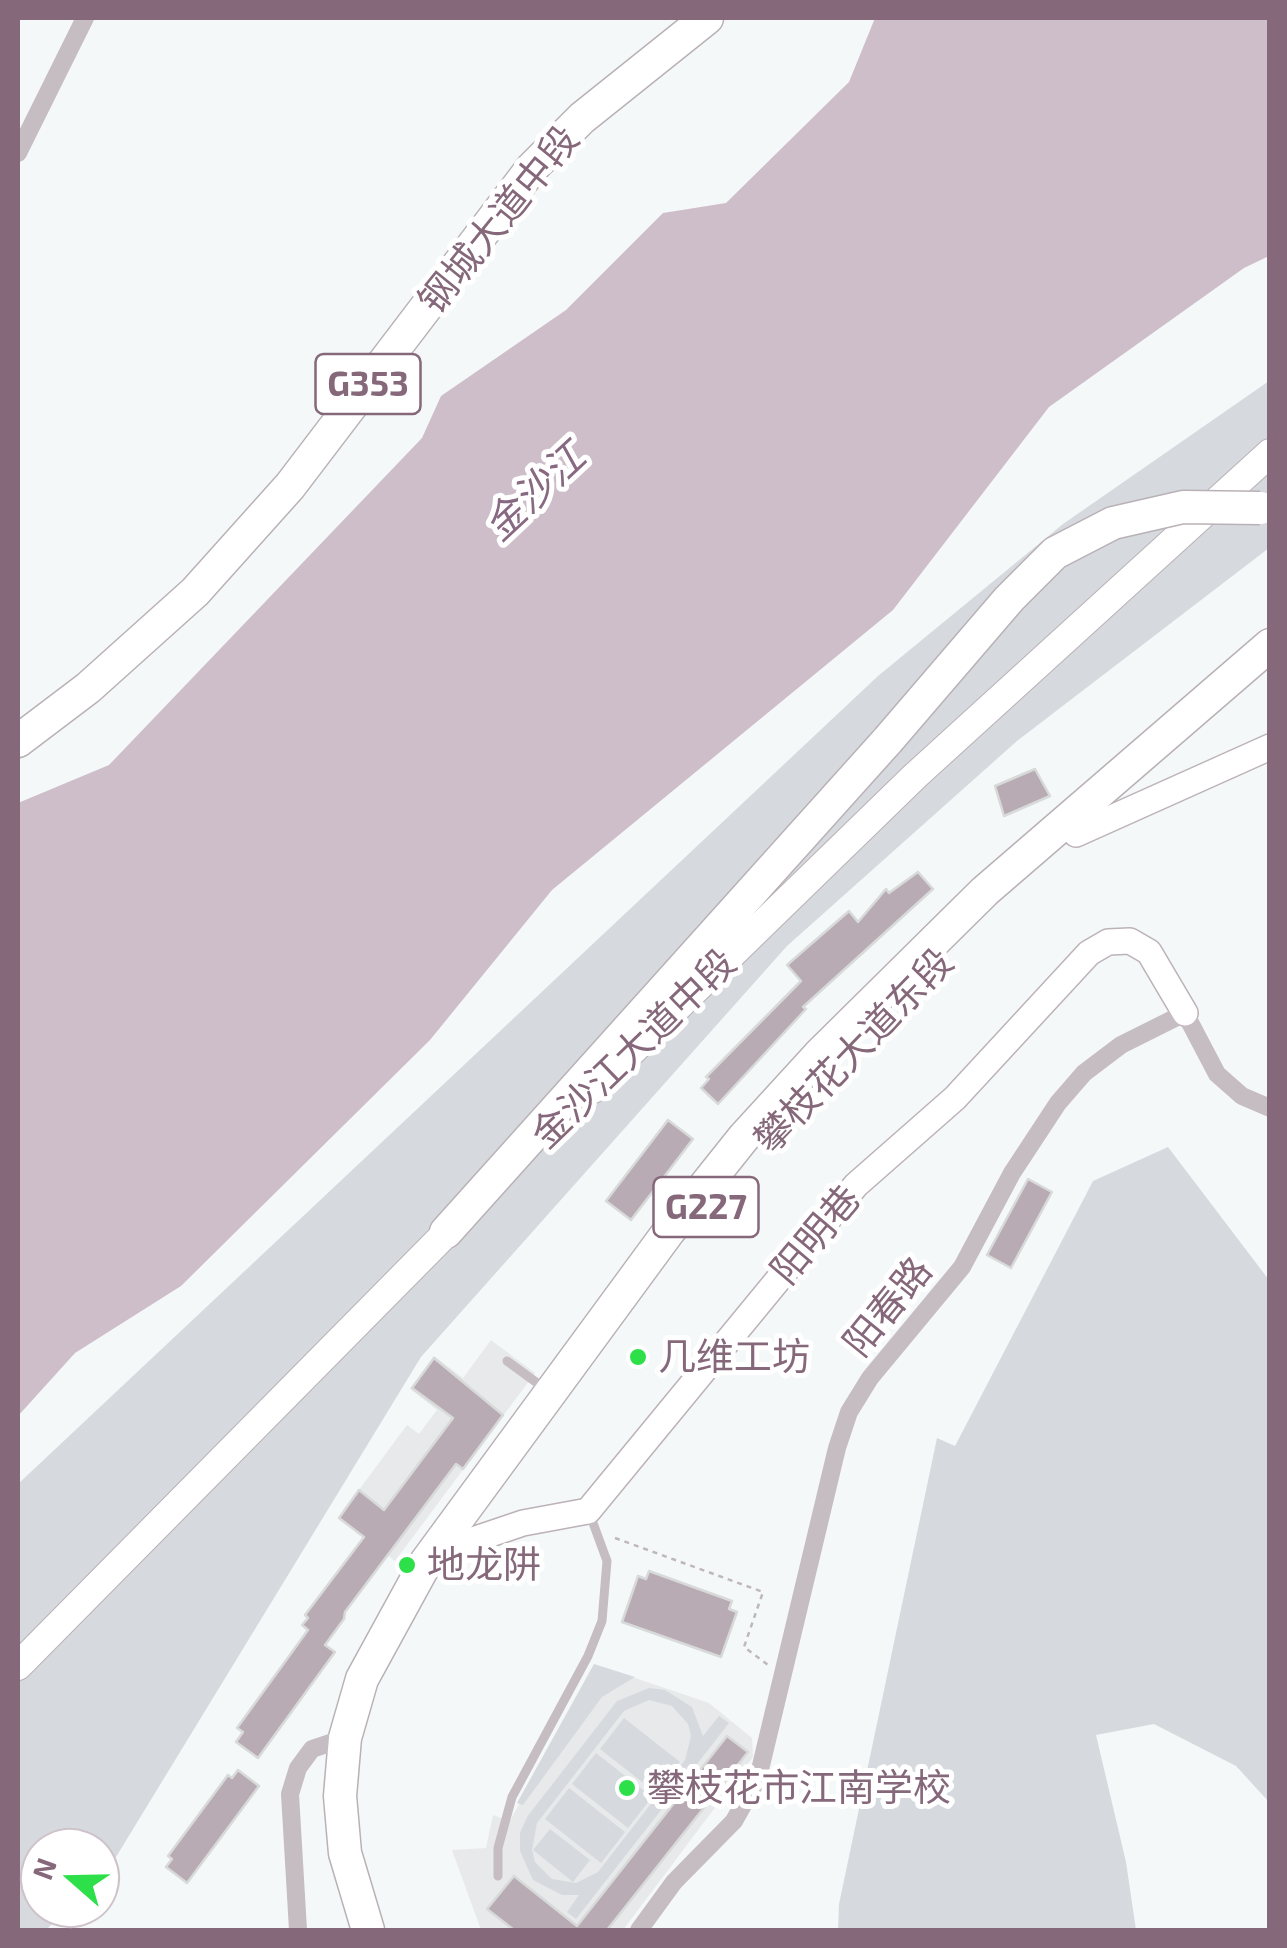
<!DOCTYPE html>
<meta charset="utf-8">
<style>
body{margin:0}
#map{position:relative;width:1287px;height:1948px;overflow:hidden;background:#f5f8f8;font-family:"Exo 2",sans-serif}
canvas{display:block}
.frame{position:absolute;inset:0;border:20px solid #86687b;pointer-events:none}
.north{position:absolute;left:20px;top:1828px;width:100px;height:100px;box-sizing:border-box;background:#fff;border:2px solid #cfc3ca;border-radius:50%;rotate:290deg;font-size:28px;font-weight:700;line-height:40px;text-align:center;color:#86687b}
.north::after{content:'';display:block;margin:auto;width:35px;height:45px;background:#2de049;clip-path:polygon(50% 0,100% 100%,50% 72%,0 100%)}
</style>
<div id="map">
<canvas width="1287" height="1948"></canvas>
<div class="frame"></div>
<div class="north">N</div>
</div>
<script>
const ctx = document.querySelector('canvas').getContext('2d');
ctx.lineJoin = 'round';
function paint(path, color) { ctx.fillStyle = color; ctx.fill(path, 'evenodd'); }
const shape = rows => new Path2D(rows.map(r => 'M' + r).join(''));
function trace(path, color, width, dash) { ctx.strokeStyle = color; ctx.lineWidth = width; ctx.lineCap = dash ? 'butt' : 'round'; ctx.setLineDash(dash || []); ctx.stroke(path); }
function write(font, color, halo, rows, align = 'center') {
  ctx.font = font + ' "Exo 2","Noto Sans SC",sans-serif'; ctx.lineWidth = 10; ctx.setLineDash([]); ctx.textBaseline = 'middle'; ctx.strokeStyle = halo; ctx.fillStyle = color; for (const [text, x, y, turn = 0] of rows) {
    ctx.save(); ctx.translate(x, y); ctx.rotate((+turn || 0) * Math.PI / 180); ctx.textAlign = isNaN(turn) ? turn : align; if (halo) ctx.strokeText(text, 0, 0); ctx.fillText(text, 0, 0); ctx.restore();
  }
}
const built = shape([
 [491,1340,535,1373,395,1561,338,1518,407,1425,419,1434,437,1410,410,1389,434,1356,463,1378],
 [594,1664,709,1703,752,1738,753,1757,623,1930,481,1930,452,1850,486,1848,493,1815,510,1821]
]);
const green = shape([
 [1269,381,1269,548,1017,741,787,946,421,1357,116,1857,100,1874,100,1848,40,1848,40,1908,68,1908,46,1930,18,1930,18,1484,878,676,1063,524],
 [1168,1147,1269,1280,1269,1802,1236,1766,1154,1724,1096,1735,1126,1862,1136,1930,838,1930,839,1904,937,1438,955,1446,1093,1181],
 [594,1664,635,1677,602,1697,523,1805,517,1803],
 [649,1688,665,1690,692,1707,703,1736,719,1716,729,1723,576,1919,567,1912,579,1895,562,1895,533,1880,520,1851,520,1833,527,1817,617,1701],
 [649,1700,672,1706,688,1724,691,1736,685,1760,598,1872,576,1883,552,1879,535,1862,532,1850,537,1823,624,1711],
 [624,1718,680,1762,656,1793,600,1749],
 [596,1753,652,1797,628,1828,572,1784],
 [569,1788,625,1832,601,1863,545,1819],
 [550,1829,590,1860,573,1882,533,1850]
]);
const water = shape([
 [875,18,1269,18,1269,256,1244,268,1049,407,893,610,552,890,430,1040,181,1286,75,1353,18,1416,18,803,109,765,422,438,441,396,566,310,663,213,726,203,849,82]
]);
const building = shape([
 [1035,769,1050,796,1004,816,995,786,1035,769],
 [918,872,933,889,803,1007,806,1009,718,1104,701,1088,709,1079,706,1077,801,981,787,965,849,911,858,922,886,889,889,893,918,872],
 [668,1120,693,1139,631,1220,606,1201,668,1120],
 [1028,1179,1052,1192,1011,1268,987,1255,1028,1179],
 [434,1358,503,1415,463,1469,456,1464,345,1612,344,1619,325,1645,335,1652,258,1758,236,1742,243,1732,237,1728,308,1630,302,1625,308,1618,305,1615,364,1537,339,1518,359,1490,384,1510,453,1418,412,1388,434,1358],
 [649,1571,732,1601,729,1609,737,1612,721,1657,622,1622,638,1576,646,1579,649,1571],
 [727,1736,748,1752,607,1930,514,1930,487,1909,514,1876,577,1926,727,1736],
 [238,1770,259,1786,187,1883,166,1867,172,1859,168,1856,228,1775,232,1778,238,1770]
]);
const path = shape([
 [615,1538,763,1592,744,1647,768,1665]
]);
const lane = shape([
 [507,1361,544,1388],
 [498,1876,498,1848,512,1797,588,1656,602,1621,607,1561,589,1512]
]);
const street = shape([
 [18,153,85,18],
 [298,1930,290,1794,298,1768,312,1749,345,1738],
 [639,1930,674,1882,734,1821,758,1778,837,1448,849,1412,870,1378,962,1267,1012,1173,1058,1103,1084,1073,1121,1045,1185,1013,1217,1074,1242,1096,1270,1108]
]);
const secondary = shape([
 [1076,834,1270,747],
 [429,1560,458,1545,523,1523,588,1511,856,1185,955,1098,1089,953,1108,942,1130,941,1149,952,1185,1013]
]);
const primary = shape([
 [593,1089,915,776,1270,453],
 [18,1666,462,1217]
]);
const highway = shape([
 [18,741,88,688,195,592,290,486,532,168,582,118,707,18],
 [446,1232,888,740],
 [368,1930,345,1853,340,1796,345,1738,362,1679,426,1562,669,1231,744,1137,819,1055,985,891,1270,645]
]);
const highwayBridge = shape([
 [888,740,1009,599,1055,553,1113,523,1183,507,1260,508]
]);
const markers = [
 [638,1357,10,"#2de049"],
 [407,1565,10,"#2de049"],
 [627,1788,10,"#2de049"]
];
const shields = [
 [368,384,105],
 [706,1207,105]
];
const shieldNames = [
 ["G353",368,384],
 ["G227",706,1207]
];
const streetNames = [
 ["钢城大道中段",499,220,-51],
 ["金沙江大道中段",634,1049,-44],
 ["攀枝花大道东段",854,1051,-46],
 ["阳明巷",816,1235,-50],
 ["阳春路",888,1307,-51]
];
const poiNames = [
 ["几维工坊",658,1357],
 ["地龙阱",427,1565],
 ["攀枝花市江南学校",647,1788]
];
const waterNames = [
 ["金沙江",535,492,-43]
];
paint(built, '#e8e9ea');
paint(green, '#d6dadf');
paint(water, '#cdbeca');
paint(building, '#b8abb4');
trace(building, '#d8dada', 2.5);
trace(secondary, '#bcb2b8', 28);
trace(primary, '#bab1b7', 30);
trace(highway, '#b9b1b6', 35);
trace(path, '#beb8bc', 2.5, [5, 5]);
trace(lane, '#c6bdc2', 9);
trace(street, '#c6bdc2', 18);
trace(secondary, '#fff', 25);
trace(primary, '#fff', 28);
trace(highway, '#fff', 32);
trace(highwayBridge, '#b9b1b6', 35, []);
trace(highwayBridge, '#fff', 32);
for (const [x, y, r, color] of markers) { const dot = new Path2D(); dot.arc(x, y, r, 0, 2 * Math.PI); ctx.fillStyle = color; ctx.fill(dot); trace(dot, '#fff', 4); }
for (const [x, y, w] of shields) { const box = new Path2D(); box.roundRect(x - w / 2, y - 30, w, 60, 8); ctx.fillStyle = '#fff'; ctx.fill(box); trace(box, '#86687b', 2.5); }
write('bold 35px', '#86687b', null, shieldNames);
write('38px', '#86687b', '#fff', streetNames);
write('38px', '#86687b', '#fff', poiNames, 'left');
write('italic 40px', '#886982', '#fff', waterNames);
</script>
